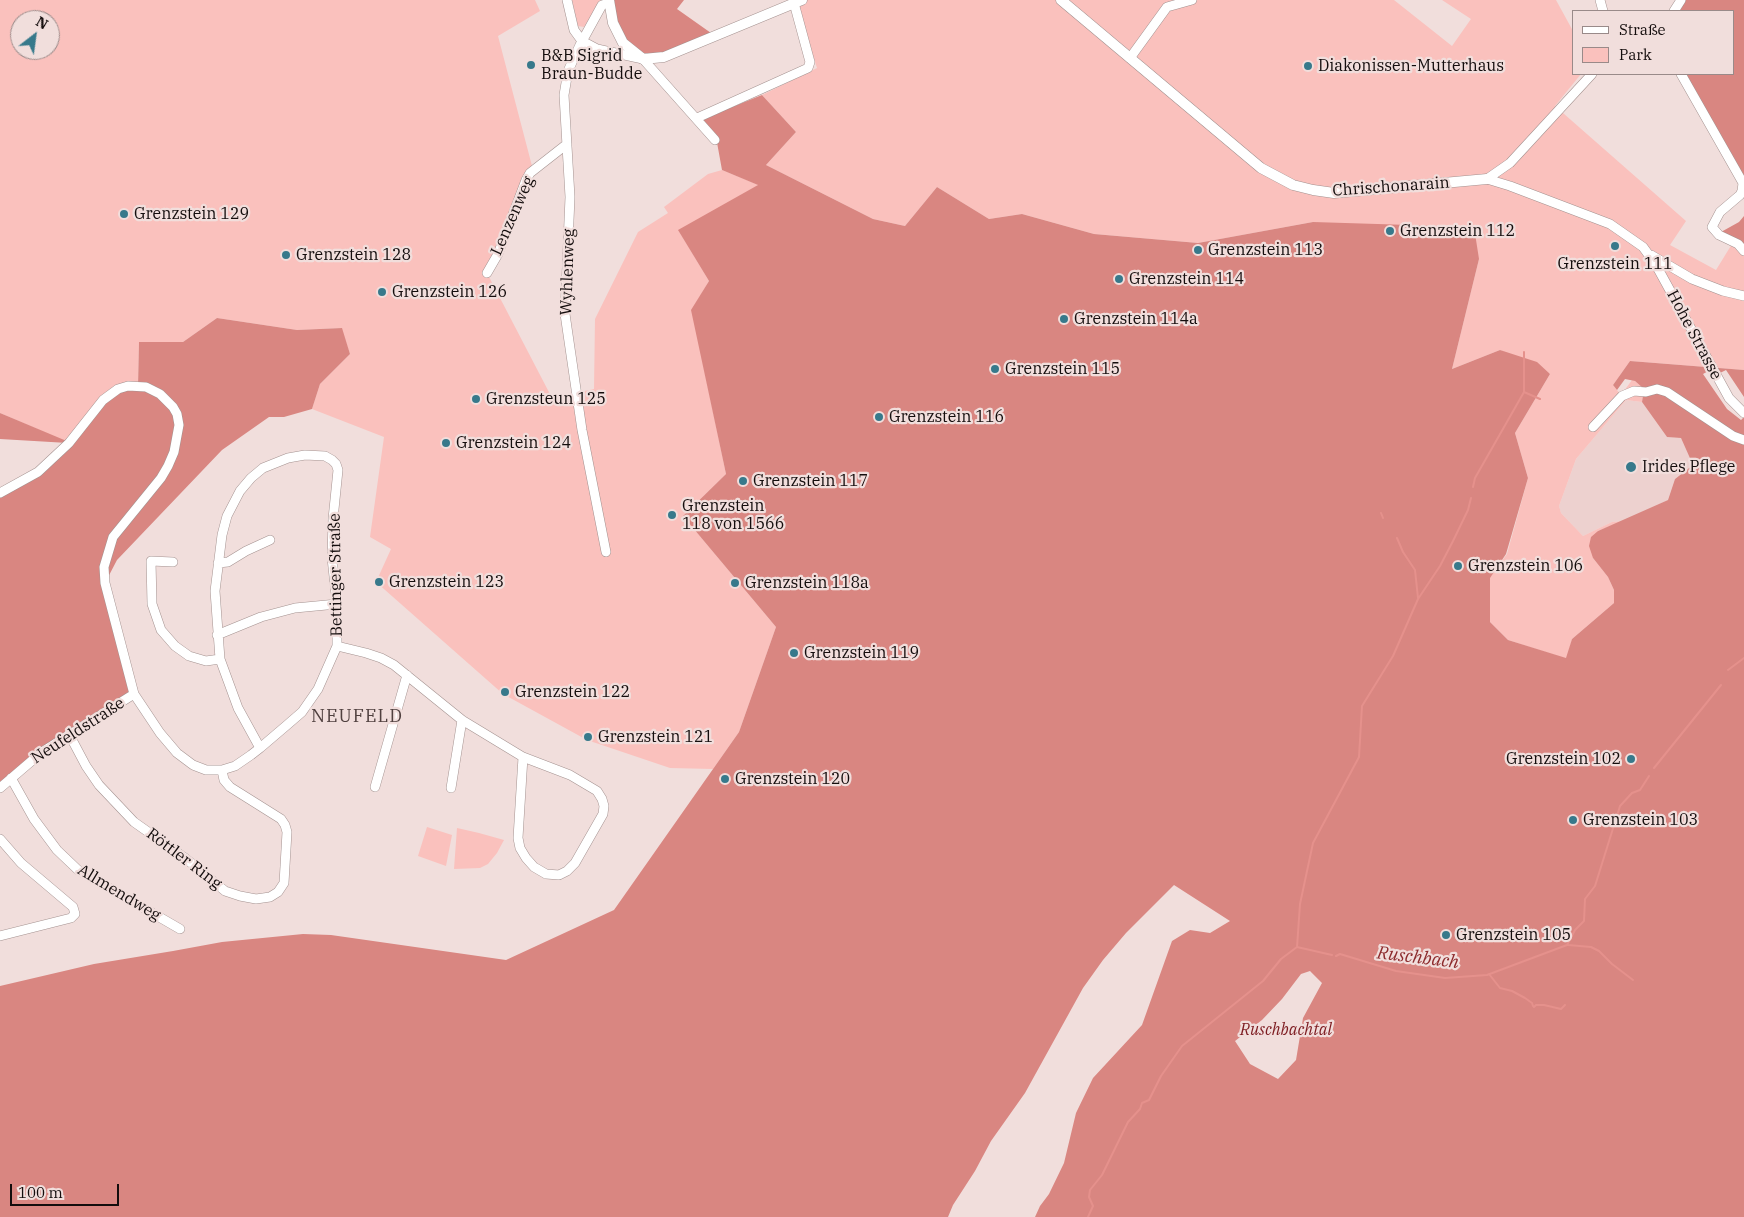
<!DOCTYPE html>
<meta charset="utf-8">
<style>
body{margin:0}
#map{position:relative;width:1744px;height:1217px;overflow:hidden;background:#f1dedc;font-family:"IBM Plex Serif",serif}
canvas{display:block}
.legend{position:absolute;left:1572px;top:10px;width:162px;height:65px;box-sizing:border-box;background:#f1dedc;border:1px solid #998a89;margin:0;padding:6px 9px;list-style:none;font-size:15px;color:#140d0d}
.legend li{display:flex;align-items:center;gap:10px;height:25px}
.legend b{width:25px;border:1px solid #998a89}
.north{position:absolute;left:10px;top:10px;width:50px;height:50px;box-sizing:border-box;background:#f1dedc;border:1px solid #998a89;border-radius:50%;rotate:30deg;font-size:14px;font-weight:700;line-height:20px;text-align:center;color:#140d0d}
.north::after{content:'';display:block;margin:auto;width:18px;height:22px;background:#37798b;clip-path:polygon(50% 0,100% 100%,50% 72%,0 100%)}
.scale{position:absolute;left:10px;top:1184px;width:109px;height:22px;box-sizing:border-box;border:2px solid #140d0d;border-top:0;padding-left:6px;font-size:15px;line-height:18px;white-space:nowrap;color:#140d0d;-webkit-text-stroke:4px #f1dedc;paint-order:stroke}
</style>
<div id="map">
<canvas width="1744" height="1217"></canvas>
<ul class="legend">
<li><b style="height:6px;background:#fff"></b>Straße</li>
<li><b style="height:14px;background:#fac1bd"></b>Park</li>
</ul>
<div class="north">N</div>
<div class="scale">100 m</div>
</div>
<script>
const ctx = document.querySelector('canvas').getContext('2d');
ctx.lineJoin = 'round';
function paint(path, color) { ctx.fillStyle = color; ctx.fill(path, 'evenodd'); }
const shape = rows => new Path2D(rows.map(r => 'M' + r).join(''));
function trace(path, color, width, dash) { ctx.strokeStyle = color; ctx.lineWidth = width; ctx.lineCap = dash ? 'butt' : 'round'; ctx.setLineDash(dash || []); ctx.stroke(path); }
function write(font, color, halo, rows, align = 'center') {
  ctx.font = font + ' "IBM Plex Serif",serif'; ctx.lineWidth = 4.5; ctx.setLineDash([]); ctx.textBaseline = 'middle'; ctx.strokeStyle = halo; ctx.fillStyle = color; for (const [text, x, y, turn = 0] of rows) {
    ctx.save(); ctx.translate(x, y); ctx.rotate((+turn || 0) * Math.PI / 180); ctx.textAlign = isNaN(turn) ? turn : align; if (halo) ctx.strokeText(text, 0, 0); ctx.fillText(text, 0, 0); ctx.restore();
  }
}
const built = shape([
 [1626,400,1642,402,1667,437,1681,438,1693,465,1675,479,1668,500,1623,521,1612,522,1583,536,1561,513,1559,506,1576,459]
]);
const green = shape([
 [0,0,535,0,540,11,498,36,532,166,487,273,552,398,594,389,595,319,638,232,668,213,664,207,708,174,722,170,759,185,679,231,709,281,692,310,726,474,683,516,776,627,739,732,713,769,670,768,587,740,503,694,376,582,391,549,370,537,384,437,312,409,320,384,350,354,341,328,297,330,217,318,183,342,139,342,138,386,69,443,0,413],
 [20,20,50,20,50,50,20,50],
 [572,0,601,0,584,27,578,26],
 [795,0,1394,0,1452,46,1471,19,1442,0,1556,0,1573,31,1573,74,1581,74,1555,106,1686,221,1670,245,1716,270,1732,244,1744,255,1744,370,1630,361,1613,385,1621,395,1632,380,1635,381,1644,389,1642,402,1626,400,1576,459,1559,506,1561,513,1583,536,1612,522,1623,521,1598,531,1593,558,1608,577,1614,590,1614,603,1572,639,1567,659,1508,640,1490,622,1489,578,1507,554,1528,478,1515,433,1550,374,1500,350,1452,369,1479,259,1313,222,1198,243,1094,234,1022,214,989,219,937,187,905,226,873,219,766,165,796,132,762,95,817,68],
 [427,827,452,835,446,866,418,856],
 [457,828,479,833,504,840,497,853,488,864,480,868,454,869]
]);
const forest = shape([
 [614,0,684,0,677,9,711,33,662,53,642,53,626,39,617,21],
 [1686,0,1744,0,1744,179,1684,74,1733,74,1733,11,1678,11],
 [762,95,796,132,766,165,873,219,905,226,937,187,989,219,1022,214,1094,234,1198,243,1313,222,1474,227,1479,259,1452,369,1500,350,1537,362,1550,374,1515,433,1528,478,1506,554,1490,578,1490,622,1508,640,1566,658,1572,639,1614,603,1614,590,1608,577,1593,558,1589,546,1591,537,1598,531,1668,500,1675,479,1693,465,1681,438,1667,437,1642,402,1644,389,1635,381,1625,379,1617,390,1613,385,1630,361,1744,370,1744,397,1726,370,1716,375,1712,369,1703,374,1727,409,1741,420,1744,417,1744,1217,1035,1217,1040,1206,1049,1194,1064,1163,1076,1113,1093,1078,1142,1025,1172,941,1190,930,1210,933,1230,921,1174,885,1126,933,1103,960,1083,988,1025,1093,991,1141,975,1171,953,1205,948,1217,0,1217,0,986,94,964,173,951,222,942,303,934,331,935,506,960,614,910,739,732,776,627,683,516,726,474,691,310,709,281,678,230,758,185,722,170,716,137,702,119],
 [1310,971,1322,983,1303,1018,1296,1060,1278,1079,1250,1064,1235,1041,1262,1020,1282,999,1301,974],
 [1744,216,1744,247,1721,232,1739,222],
 [217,318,297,330,342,328,350,354,320,384,312,409,284,417,269,417,222,450,117,560,105,583,134,694,69,734,0,788,0,493,25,481,68,443,0,439,0,413,69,442,111,393,138,386,139,342,183,342]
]);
const stream = shape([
 [1524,392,1540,399],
 [1473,487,1475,478,1524,392,1524,352],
 [1381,513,1383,518],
 [1397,538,1403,552,1415,570,1418,598],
 [1728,670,1744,658],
 [1654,768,1721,685],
 [1568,945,1591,947,1599,951,1612,964,1633,980],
 [1297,947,1300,904,1313,843,1359,757,1362,706,1393,656,1418,599,1440,566,1453,541,1468,510,1471,498],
 [1336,956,1340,954,1396,971,1445,978,1487,975,1567,945,1575,930,1584,921,1585,899,1595,886,1620,806,1632,793,1640,790,1649,776],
 [1489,974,1500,988,1512,991,1525,998,1532,1003,1533,1006],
 [1534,1007,1536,1005,1544,1005,1561,1009,1565,1005],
 [1088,1217,1093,1206,1089,1197,1090,1190,1102,1175,1128,1122,1140,1109,1142,1103,1149,1100,1161,1076,1182,1046,1263,981,1281,959,1297,947,1332,955]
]);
const minor = shape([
 [567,0,574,30,582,41,597,49,643,59,715,140],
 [1600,0,1603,11],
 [1674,11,1681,0],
 [1130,58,1167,7,1192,0],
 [1681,74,1743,183,1742,191,1740,195,1720,212,1712,227,1719,235,1738,244,1744,251],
 [697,118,808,68,810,62,794,3],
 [1487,179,1510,186,1610,224,1643,247,1656,265,1729,398,1744,413],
 [1487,179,1510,163,1592,74],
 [1651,255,1692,279,1723,291,1744,296],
 [487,273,498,254,526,180,530,173,567,144],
 [1593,427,1622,396,1634,391,1646,392,1657,389,1667,392,1733,436,1744,440],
 [0,493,38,472,69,443,103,400,118,389,128,386,146,387,160,394,173,407,177,414,179,425,174,452,168,466,161,478,113,537,104,567,105,583,134,694,160,733,177,753,193,765,206,770,222,770,235,766,251,755,260,748,287,725,302,712,318,689,337,646,337,604,332,558,333,519,338,470,336,464,332,460,325,456,305,455,288,458,263,468,251,478,240,491,227,516,222,535,215,591,220,659,238,708,260,748],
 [606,552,582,430,565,314,570,197,564,95,568,71,580,45,602,5,609,3],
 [173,562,151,561,152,604,161,630,175,646,189,656,206,661,220,659],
 [218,563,228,562,246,551,270,540],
 [217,635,261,617,295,608,337,604],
 [337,646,366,653,381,658,394,665,462,720,523,757,518,838,520,848,526,858,534,867,546,874,559,875,567,871,575,863,603,814,604,806,602,799,597,791,570,775,523,757],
 [69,734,86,766,99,785,134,822,185,858,225,891,240,896,256,899,270,897,278,892,284,883,287,832,285,825,281,819,230,787,224,780,222,770],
 [11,778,34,819,57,850,78,870,180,929],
 [375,787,407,675],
 [0,788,42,752,134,694],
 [451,788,462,720],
 [0,839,21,863,73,907,75,914,71,918,0,936]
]);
const tertiary = shape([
 [609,0,613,23,623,43,643,59,664,57,802,0],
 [1061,0,1261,168,1293,185,1313,190,1334,193,1487,179]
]);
const markers = [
 [531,65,5,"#37798b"],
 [1308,66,5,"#37798b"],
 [124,214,5,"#37798b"],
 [1390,231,5,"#37798b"],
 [1615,246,5,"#37798b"],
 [1198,250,5,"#37798b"],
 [286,255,5,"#37798b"],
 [1119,279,5,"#37798b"],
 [382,292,5,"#37798b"],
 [1064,319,5,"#37798b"],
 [995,369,5,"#37798b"],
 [476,399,5,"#37798b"],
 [879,417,5,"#37798b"],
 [446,443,5,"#37798b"],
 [1631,467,6,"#37798b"],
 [743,481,5,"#37798b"],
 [672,515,5,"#37798b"],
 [1458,566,5,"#37798b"],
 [379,582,5,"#37798b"],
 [735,583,5,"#37798b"],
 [794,653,5,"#37798b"],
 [505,692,5,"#37798b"],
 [588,737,5,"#37798b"],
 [1631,759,5,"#37798b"],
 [725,779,5,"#37798b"],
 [1573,820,5,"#37798b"],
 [1446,935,5,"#37798b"]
];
const poiNames = [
 ["B&B Sigrid",541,56],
 ["Braun-Budde",541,74],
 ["Diakonissen-Mutterhaus",1318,66],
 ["Grenzstein 129",134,214],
 ["Grenzstein 112",1400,231],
 ["Grenzstein 113",1208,250],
 ["Grenzstein 128",296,255],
 ["Grenzstein 111",1615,264,"center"],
 ["Grenzstein 114",1129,279],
 ["Grenzstein 126",392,292],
 ["Grenzstein 114a",1074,319],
 ["Grenzstein 115",1005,369],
 ["Grenzsteun 125",486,399],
 ["Grenzstein 116",889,417],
 ["Grenzstein 124",456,443],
 ["Irides Pflege",1642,467],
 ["Grenzstein 117",753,481],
 ["Grenzstein",682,506],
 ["118 von 1566",682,524],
 ["Grenzstein 106",1468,566],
 ["Grenzstein 123",389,582],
 ["Grenzstein 118a",745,583],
 ["Grenzstein 119",804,653],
 ["Grenzstein 122",515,692],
 ["Grenzstein 121",598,737],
 ["Grenzstein 102",1621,759,"right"],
 ["Grenzstein 120",735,779],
 ["Grenzstein 103",1583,820],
 ["Grenzstein 105",1456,935]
];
const streetNames = [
 ["Chrischonarain",1391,187,-4],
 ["Lenzenweg",513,216,-66],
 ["Wyhlenweg",568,272,-88],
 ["Hohe Strasse",1694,335,62],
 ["Bettinger Straße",336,575,-91],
 ["Neufeldstraße",78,731,-33],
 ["Röttler Ring",184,859,37],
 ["Allmendweg",119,893,31]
];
const parkNames = [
 ["Ruschbachtal",1286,1030]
];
const neighbourhoodNames = [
 ["NEUFELD",357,717]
];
const waterNames = [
 ["Ruschbach",1418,958,7]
];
paint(built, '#edd1cf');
paint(green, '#fac1bd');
paint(forest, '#d98681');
trace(stream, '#e5918c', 2);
trace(minor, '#a49290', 10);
trace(tertiary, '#a49290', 11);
trace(minor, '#fff', 9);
trace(tertiary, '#fff', 10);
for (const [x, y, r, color] of markers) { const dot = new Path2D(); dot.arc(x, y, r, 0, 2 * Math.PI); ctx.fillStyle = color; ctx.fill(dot); trace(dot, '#f1dedc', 2); }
write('16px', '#140d0d', '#f1dedc', poiNames, 'left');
write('16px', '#140d0d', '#f1dedc', streetNames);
write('italic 16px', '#7d1b20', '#f1dedc', parkNames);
ctx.letterSpacing = '1px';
write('18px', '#50403f', '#f1dedc', neighbourhoodNames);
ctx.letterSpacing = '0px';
write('italic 18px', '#8d2b2d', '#f1dedc', waterNames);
</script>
